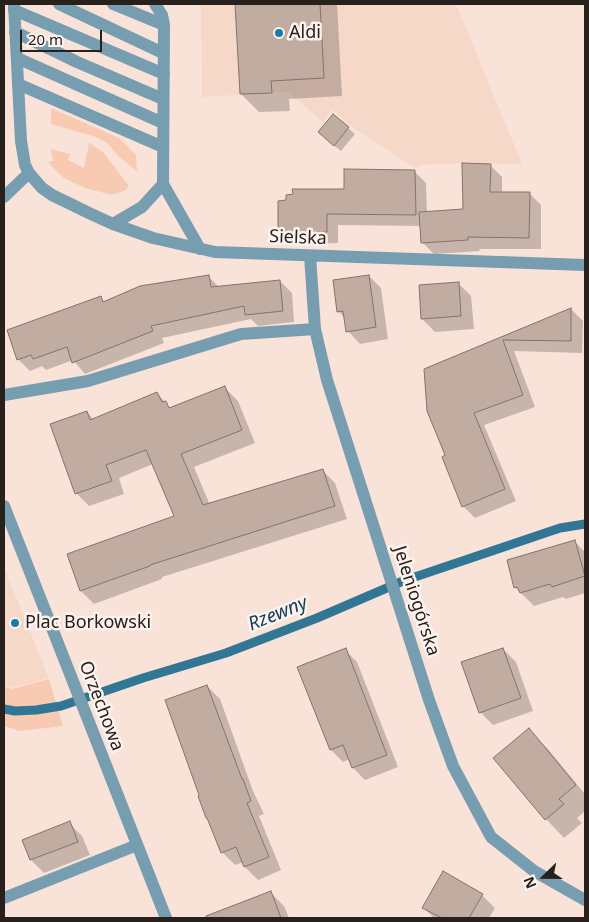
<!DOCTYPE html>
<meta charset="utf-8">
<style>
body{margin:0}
#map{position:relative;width:589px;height:922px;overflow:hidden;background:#f9e3d8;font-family:"Noto Sans",sans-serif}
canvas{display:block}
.frame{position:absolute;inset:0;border:5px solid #28201c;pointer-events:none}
.north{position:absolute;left:519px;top:852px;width:50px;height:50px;-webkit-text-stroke:4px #fcf3ef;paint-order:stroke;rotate:248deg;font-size:14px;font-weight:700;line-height:20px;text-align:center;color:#28201c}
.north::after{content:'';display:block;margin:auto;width:18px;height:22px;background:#28201c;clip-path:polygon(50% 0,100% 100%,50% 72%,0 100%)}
.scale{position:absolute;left:20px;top:30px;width:82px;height:22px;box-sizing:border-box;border:2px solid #28201c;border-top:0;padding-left:6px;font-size:15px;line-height:18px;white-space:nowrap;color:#28201c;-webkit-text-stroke:4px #fcf3ef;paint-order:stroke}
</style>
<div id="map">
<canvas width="589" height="922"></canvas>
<div class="frame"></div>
<div class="north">N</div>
<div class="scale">20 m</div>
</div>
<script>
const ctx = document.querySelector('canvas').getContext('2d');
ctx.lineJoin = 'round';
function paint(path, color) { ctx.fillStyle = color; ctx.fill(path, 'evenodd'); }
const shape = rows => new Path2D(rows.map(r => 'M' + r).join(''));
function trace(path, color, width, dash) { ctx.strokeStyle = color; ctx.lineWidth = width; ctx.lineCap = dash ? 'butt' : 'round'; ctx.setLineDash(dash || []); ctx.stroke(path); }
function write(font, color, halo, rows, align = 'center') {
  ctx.font = font + ' "Noto Sans",sans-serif'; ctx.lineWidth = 5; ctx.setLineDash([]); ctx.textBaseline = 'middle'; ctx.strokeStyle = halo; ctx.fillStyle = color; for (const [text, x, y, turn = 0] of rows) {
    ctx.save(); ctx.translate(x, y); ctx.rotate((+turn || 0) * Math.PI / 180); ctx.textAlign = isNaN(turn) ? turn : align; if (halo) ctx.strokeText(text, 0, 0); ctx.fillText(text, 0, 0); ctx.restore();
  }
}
const built = shape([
 [201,4,456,4,522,164,462,163,422,165,415,168,351,126,332,110,323,122,288,92,202,97],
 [4,567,49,678,12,688,4,685]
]);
const green = shape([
 [51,108,119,138,136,155,137,171,120,158,107,143,96,137,51,124],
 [89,143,103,152,129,186,126,190,116,194,108,194,85,188,64,178,50,165,49,161,53,161,51,149,70,154,68,160,84,168],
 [49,679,63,726,20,731,4,726,4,686,12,689]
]);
const shadow = shape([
 [236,4,337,4,342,96,289,99,290,111,259,112,241,94],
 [333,115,355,134,341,151,326,139],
 [490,165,502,177,502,193,529,193,541,205,541,249,479,249,480,251,434,254,422,242,421,226,338,225,338,243,291,245,280,234,345,191,414,171,426,183,427,213,464,211],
 [208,276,220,288,280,281,292,293,294,322,258,326,251,319,162,338,164,343,85,374,73,360,46,370,42,366,30,371,18,359,100,298,105,302],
 [369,276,381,288,388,339,360,344,348,331,346,319,338,311],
 [458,283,471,296,474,329,435,332,422,319],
 [571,309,583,321,582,353,514,351,535,407,484,425,516,501,475,518,463,506,447,456,425,370],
 [225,388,238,401,255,443,194,467,210,505,322,470,335,483,347,519,162,577,162,579,94,604,81,591,69,555,175,517,153,464,119,478,124,494,89,506,76,493,87,412,94,420,157,393,171,409],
 [574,541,585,552,585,593,566,599,563,597,534,606,515,587],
 [503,649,516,662,533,711,493,725,480,712],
 [345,650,357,662,398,767,365,780,353,768,350,759,343,762,331,750,299,667],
 [207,686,220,699,253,791,264,814,259,816,281,870,258,880,245,867,244,862,235,865,222,852,210,821,207,818],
 [528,730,547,748,585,794,585,811,577,818,582,823,564,838,546,819,495,758],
 [69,823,82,836,90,855,44,873,31,860,24,841],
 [271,893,284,906,289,918,247,918,241,904],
 [482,895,495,908,489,918,434,918,424,908]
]);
const stream = shape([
 [4,709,15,711,36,710,61,706,143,678,226,653,317,618,403,581,560,528,585,524]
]);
const building = shape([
 [235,4,320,4,324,78,271,81,272,93,240,94,235,4],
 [333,114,349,127,334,146,318,132,333,114],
 [462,163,491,164,490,192,530,192,529,238,468,237,468,240,421,243,419,212,463,209,462,163],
 [344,169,415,170,416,215,327,214,327,232,278,234,278,201,286,200,286,195,293,194,292,189,344,189,344,169],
 [209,275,211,287,280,280,283,311,245,315,244,306,151,326,153,331,72,363,67,347,33,359,31,355,17,360,7,330,101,296,103,302,140,286,209,275],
 [369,275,376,327,346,332,343,311,337,312,333,280,369,275],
 [459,282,461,316,421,319,419,285,459,282],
 [571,308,571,341,503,340,523,395,474,413,505,489,462,507,442,457,445,455,427,411,424,369,571,308],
 [225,386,242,430,181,454,203,505,323,469,335,506,150,565,150,566,80,591,67,554,174,516,146,450,106,465,112,481,75,494,50,424,87,411,90,420,157,392,162,402,166,401,169,408,225,386],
 [575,540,585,576,552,587,550,584,520,593,517,587,514,588,507,560,575,540],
 [346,648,387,755,352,768,343,745,330,750,297,667,346,648],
 [503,648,521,698,479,713,461,662,503,648],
 [207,685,242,779,243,779,251,801,247,803,269,857,244,867,236,847,221,853,207,818,206,818,198,796,199,795,165,700,207,685],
 [529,728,576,785,559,799,564,804,545,820,493,758,529,728],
 [70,821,78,842,30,860,22,840,70,821],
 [443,871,483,894,469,918,442,918,422,908,443,871],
 [271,891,281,918,206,918,206,916,271,891]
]);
const lane = shape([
 [59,4,163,53],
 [113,4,164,25],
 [155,4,162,15,164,25,163,184,200,249],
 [14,10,164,74],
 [15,32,77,62,163,99],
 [17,58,163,123],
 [18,84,163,147],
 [113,224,142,207,163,184],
 [4,898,137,845]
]);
const street = shape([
 [14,4,21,141,25,165,29,173,42,188,52,195,91,214,113,224,153,238,215,252,585,265],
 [4,197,29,173],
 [310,256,315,329,327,380,429,700,453,766,491,837,534,871,585,900],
 [4,395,88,381,241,334,315,329],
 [4,506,166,918]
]);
const markers = [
 [279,33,5,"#177ea8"],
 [15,623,5,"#177ea8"]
];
const poiNames = [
 ["Aldi",289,33],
 ["Plac Borkowski",25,623]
];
const streetNames = [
 ["Sielska",298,238,2],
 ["Jeleniogórska",416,601,72],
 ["Orzechowa",101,706,69]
];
const waterNames = [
 ["Rzewny",278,614,-22]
];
paint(built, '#f6d8c9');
paint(green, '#f9cab2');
paint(shadow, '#0003');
trace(stream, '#327695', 9);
paint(building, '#c1aca1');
trace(building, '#857167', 1);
trace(lane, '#779db1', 12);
trace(street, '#779db1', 12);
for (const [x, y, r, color] of markers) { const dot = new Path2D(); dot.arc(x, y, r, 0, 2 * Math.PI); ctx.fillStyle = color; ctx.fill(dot); trace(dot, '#fcf3ef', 2); }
write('18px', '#28201c', '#fcf3ef', poiNames, 'left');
write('18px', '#28201c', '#fcf3ef', streetNames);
write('italic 19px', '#164054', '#fcf3ef', waterNames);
</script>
